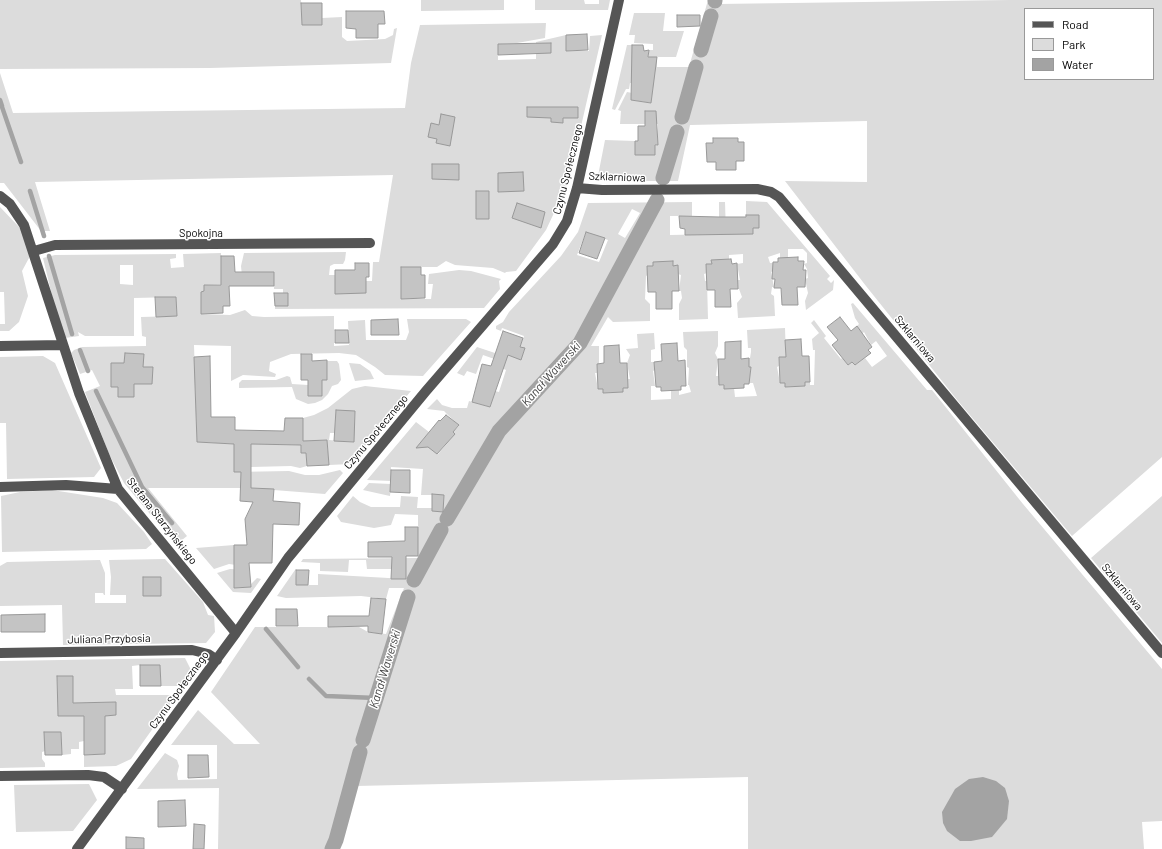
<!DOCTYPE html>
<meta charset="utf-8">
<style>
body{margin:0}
#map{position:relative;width:1162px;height:849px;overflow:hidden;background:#fff;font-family:Barlow,sans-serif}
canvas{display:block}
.legend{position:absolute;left:1024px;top:8px;width:130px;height:72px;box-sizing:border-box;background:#fff;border:1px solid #999;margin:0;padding:5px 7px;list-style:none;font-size:12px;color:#000}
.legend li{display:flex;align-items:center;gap:8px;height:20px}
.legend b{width:20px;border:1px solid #999}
</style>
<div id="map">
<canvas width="1162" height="849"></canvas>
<ul class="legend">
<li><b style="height:5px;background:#555"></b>Road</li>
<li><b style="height:11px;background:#dcdcdc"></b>Park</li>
<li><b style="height:11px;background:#a3a3a3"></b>Water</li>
</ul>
</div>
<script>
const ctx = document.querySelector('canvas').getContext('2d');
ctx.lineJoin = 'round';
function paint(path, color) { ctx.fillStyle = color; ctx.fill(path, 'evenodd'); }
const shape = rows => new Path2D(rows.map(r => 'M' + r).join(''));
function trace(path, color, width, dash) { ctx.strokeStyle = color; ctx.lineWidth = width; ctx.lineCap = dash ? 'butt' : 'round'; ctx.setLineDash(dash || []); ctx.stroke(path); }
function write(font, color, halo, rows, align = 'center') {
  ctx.font = font + ' Barlow,sans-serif'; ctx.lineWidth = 3; ctx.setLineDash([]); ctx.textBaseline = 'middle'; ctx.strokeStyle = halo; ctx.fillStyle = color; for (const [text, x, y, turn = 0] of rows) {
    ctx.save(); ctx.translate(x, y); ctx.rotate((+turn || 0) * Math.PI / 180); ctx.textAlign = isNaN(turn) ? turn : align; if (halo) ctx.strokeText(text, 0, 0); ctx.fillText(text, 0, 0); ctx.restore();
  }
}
const green = shape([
 [0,0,301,0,302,25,322,25,322,18,342,17,342,37,347,41,385,39,393,35,394,29,397,28,391,63,210,68,0,69],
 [421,0,504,0,504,10,421,11],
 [535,0,584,0,585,4,599,4,599,0,610,0,608,10,535,10],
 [708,0,719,0,718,4,1010,0,1162,0,1162,457,1072,536,958,401,866,286,785,181,867,182,867,121,690,125,678,181,597,181,605,140,635,141,635,155,658,145,658,124,620,124,621,111,618,110,627,92,632,93,631,100,651,103,653,85,630,83,629,89,626,89,615,110,612,109,627,45,632,45,632,66,649,58,649,50,653,50,653,44,634,43,635,35,629,35,634,13,665,13,663,31,684,31,676,57,657,57,657,67,689,67],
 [1025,9,1153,9,1153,79,1025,79],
 [546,23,545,38,517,43,498,44,498,60,536,59,536,42,566,35,567,51,589,51,590,36,602,35,568,183,546,230,516,271,506,272,505,273,493,268,455,265,446,261,437,267,421,267,402,299,431,299,433,284,428,284,429,274,459,270,471,271,501,279,499,281,500,289,484,308,275,309,275,306,288,306,288,293,283,293,283,289,274,289,274,272,243,272,243,286,241,266,244,253,346,252,345,260,343,264,334,264,330,266,329,275,335,275,335,293,366,293,366,281,372,281,373,262,379,262,393,175,35,182,50,231,41,231,4,183,0,183,0,73,13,113,405,108,411,63,420,25],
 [746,201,767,202,830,276,827,279,831,283,834,280,833,290,806,310,805,301,808,293,805,279,808,278,807,269,804,264,807,263,807,253,803,249,788,249,788,258,780,258,780,253,768,257,770,263,773,263,773,271,771,272,774,287,772,287,771,294,774,296,775,316,738,318,737,303,742,297,739,289,738,289,737,280,740,280,737,264,743,263,743,254,729,255,729,260,711,260,712,264,707,273,704,274,705,281,707,281,708,319,679,320,679,304,682,298,681,291,679,291,681,275,678,274,678,266,673,266,672,262,653,262,653,266,648,275,646,276,645,299,650,304,650,321,613,322,608,317,591,346,599,346,599,364,597,364,597,373,595,373,598,389,603,389,603,393,623,392,623,388,628,388,628,379,630,379,627,363,630,355,626,349,638,348,637,334,654,333,655,349,651,350,651,362,654,362,655,370,653,371,655,386,651,386,651,400,671,399,671,391,679,390,679,395,691,392,689,385,688,385,689,368,687,367,687,350,684,347,683,332,718,331,718,346,715,353,718,359,716,376,719,376,719,385,734,388,735,397,757,396,753,383,749,383,751,368,749,367,749,358,750,358,751,352,751,348,748,348,747,330,785,328,786,357,779,357,779,366,777,367,780,383,785,383,785,387,805,386,805,382,810,382,810,385,814,385,815,350,813,350,812,339,819,333,811,323,814,320,826,336,824,338,841,359,842,358,848,365,852,362,855,365,865,358,872,367,887,356,876,341,871,345,864,332,862,334,857,326,859,324,855,318,851,304,853,303,927,390,932,390,1023,504,1162,669,1162,821,1142,822,1144,849,748,849,748,777,356,786,340,849,218,849,219,788,137,789,165,753,177,760,179,766,177,774,178,780,217,779,217,745,171,745,198,710,234,744,260,744,211,692,255,627,359,627,368,632,386,634,404,588,389,588,386,599,361,596,286,598,277,596,295,570,297,585,318,585,318,574,406,579,406,559,396,559,392,569,367,569,366,560,349,560,348,572,320,571,320,563,301,562,303,559,418,558,418,515,395,514,391,525,374,528,341,522,337,516,353,496,360,502,371,507,400,507,401,496,418,497,417,508,432,508,432,511,443,511,444,495,421,495,423,469,391,467,391,481,367,480,416,422,429,432,422,441,438,454,455,434,453,432,459,426,444,411,427,409,437,399,442,405,452,408,467,408,469,401,490,407,495,391,499,392,506,370,497,366,500,361,483,355,476,374,467,371,464,376,457,373,477,347,495,353,523,354,525,349,520,347,524,336,502,328,501,331,496,329,496,326,503,322,509,312,561,256,578,232,588,203,692,202,692,216,670,216,670,235,719,234,719,202,725,202,726,234,753,234,753,228,759,215,746,215],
 [632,209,640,213,625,238,618,234],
 [586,232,608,240,599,262,577,255],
 [0,207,21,229,29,253,29,258,22,271,28,296,19,322,9,331,0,331,0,324,5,324,4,292,0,292],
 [221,253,221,270,224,284,204,285,204,291,201,292,201,314,230,315,245,310,252,316,264,317,334,316,334,346,349,345,348,321,365,320,366,340,406,340,409,332,407,319,466,319,471,322,423,376,385,375,375,367,356,355,339,353,291,354,270,362,269,371,276,374,275,377,243,375,231,381,231,346,194,345,197,442,234,444,234,472,289,471,305,475,319,475,340,470,343,473,325,494,248,488,148,488,187,536,182,540,178,540,150,514,124,483,109,454,85,392,100,386,92,370,80,374,71,353,74,350,82,347,146,346,146,337,142,336,141,317,177,316,176,297,134,298,134,336,85,336,78,332,79,336,65,338,60,329,43,258,55,255,176,254,176,258,170,259,171,268,184,267,183,254],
 [120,265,133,265,133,285,120,284],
 [43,356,55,363,101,468,94,477,7,479,6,423,0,423,0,357],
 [327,361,337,361,339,364,341,380,338,384,332,386,328,394,322,400,315,403,308,404,296,399,292,387,239,388,239,383,242,380,276,380,287,376,290,377,292,384,308,385,308,396,322,396,322,380,327,380],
 [349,363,360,364,370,371,374,379,355,381],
 [365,386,411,391,350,464,329,465,327,440,306,441,306,446,301,447,301,453,306,453,307,466,300,468,291,466,251,467,251,444,302,445,303,418,314,415,328,408,352,389],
 [336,411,355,411,353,442,329,440,330,433,335,433],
 [369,483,391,484,390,496,363,490],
 [52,490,103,498,117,503,144,532,152,544,146,549,2,552,1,496,20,492],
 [1162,496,1162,643,1091,558],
 [234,545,234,557,249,557,236,565,229,564,214,569,196,548],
 [165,559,203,602,208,615,214,616,215,632,206,643,63,645,62,605,0,606,0,566,7,562,100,560,105,573,105,595,104,595,103,593,95,593,95,603,126,603,126,595,110,595,111,577,109,560],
 [230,569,249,570,250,576,234,577,235,588,251,587,251,584,257,578,261,579,251,593,233,592,217,573],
 [185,658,193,674,184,686,161,686,160,665,140,665,132,666,133,689,115,689,116,695,168,695,176,696,131,759,116,766,84,767,84,755,105,754,105,731,84,741,79,742,79,749,71,749,71,754,62,755,61,732,45,733,45,751,42,752,42,759,45,763,45,767,0,768,0,661],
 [57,676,73,676,73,703,116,702,116,715,58,716],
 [89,784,97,800,73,831,16,832,14,785]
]);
const water = shape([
 [983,777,996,781,1005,788,1009,801,1007,819,992,837,971,841,960,841,947,831,943,823,942,812,955,789,969,779]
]);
const stream = shape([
 [0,100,2,106],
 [2,107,21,162],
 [30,191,44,236],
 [49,256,72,334],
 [80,350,88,371],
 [96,391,142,487,172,523],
 [266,629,298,667],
 [309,679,326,696,376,698]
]);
const canal = shape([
 [715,1,715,0],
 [701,50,711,16],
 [682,117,696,67],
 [663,178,677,132],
 [447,519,499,431,580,343,657,200],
 [414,580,441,530],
 [363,740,408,597],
 [332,849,336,840,360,752]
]);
const building = shape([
 [301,3,322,3,322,25,302,25,301,3],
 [346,11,384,11,385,24,378,24,378,38,356,38,356,29,346,28,346,11],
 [677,15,700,15,700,26,677,27,677,15],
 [587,34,588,50,566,51,566,35,587,34],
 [551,43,551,53,498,55,498,44,551,43],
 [632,45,643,45,644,51,649,50,648,57,657,57,651,103,631,100,632,45],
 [527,107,578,107,578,118,563,118,563,123,551,122,551,118,527,117,527,107],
 [645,111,656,111,658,145,655,145,655,155,635,155,635,141,638,141,638,126,645,126,645,111],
 [441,114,455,117,450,146,436,143,437,139,428,137,431,123,439,125,441,114],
 [713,138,738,138,738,142,744,142,744,161,736,161,736,170,716,170,716,162,707,162,706,143,713,143,713,138],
 [432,164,459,164,459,180,432,179,432,164],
 [523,172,524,191,498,192,498,173,523,172],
 [476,191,489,191,489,219,476,219,476,191],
 [517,203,545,212,541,228,512,218,517,203],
 [746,215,759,215,759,228,753,228,753,234,685,235,685,229,680,228,679,216,719,217,746,217,746,215],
 [586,232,605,238,597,259,579,253,586,232],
 [221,256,234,256,235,272,274,272,274,286,229,286,230,306,223,306,223,313,201,314,201,292,204,291,204,285,221,285,221,256],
 [798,257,798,261,804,261,803,270,806,270,805,287,797,287,798,305,782,305,781,288,774,288,775,279,772,279,773,262,778,262,778,258,798,257],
 [731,259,732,264,737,263,738,289,730,289,731,307,715,307,715,290,707,290,706,264,712,264,711,260,731,259],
 [673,261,673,266,678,265,679,291,672,291,672,309,656,309,656,292,648,292,647,266,653,266,653,262,673,261],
 [355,263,369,263,369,277,366,277,366,293,335,294,335,270,355,270,355,263],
 [401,267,421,267,421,275,425,275,425,298,401,299,401,267],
 [274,293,288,293,288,306,275,306,274,293],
 [155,297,176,297,177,316,156,317,155,297],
 [840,317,851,331,857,326,872,347,868,350,871,353,855,365,852,362,848,365,832,345,838,340,827,327,840,317],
 [398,319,399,335,371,335,371,320,398,319],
 [335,330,348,330,349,343,335,343,335,330],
 [503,331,523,338,520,347,525,348,521,360,508,355,490,407,472,402,482,364,491,366,503,331],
 [801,339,802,356,809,356,810,382,805,382,805,386,785,387,785,383,780,383,779,357,786,357,785,340,801,339],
 [741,341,741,359,749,358,749,367,751,367,749,384,744,384,744,388,724,389,724,385,719,385,718,359,725,359,725,342,741,341],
 [677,343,678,361,685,360,686,386,681,386,681,390,661,391,661,387,656,387,654,362,662,361,661,344,677,343],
 [619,345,620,363,627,363,628,388,623,388,623,392,603,393,603,389,598,389,597,364,604,363,604,346,619,345],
 [125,353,144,354,143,367,153,367,152,384,134,384,134,397,118,397,118,387,111,387,111,363,124,363,125,353],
 [301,354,312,354,312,361,327,360,327,380,322,380,322,396,308,396,308,380,301,380,301,354],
 [210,356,211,417,235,417,235,430,284,431,285,418,303,418,303,441,327,440,329,465,307,466,306,453,301,453,301,445,251,444,251,488,274,489,273,501,300,503,299,525,273,524,272,563,249,563,251,587,234,588,234,545,247,545,245,519,253,502,240,501,241,472,234,472,234,444,197,442,194,357,210,356],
 [336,410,355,411,354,442,334,441,336,410],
 [446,415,459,425,453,432,455,434,437,454,428,447,416,448,439,420,440,421,446,415],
 [391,470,410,470,410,493,390,492,391,470],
 [432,494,444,495,443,512,432,511,432,494],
 [405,527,418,527,418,556,406,556,406,579,391,579,392,557,368,557,368,542,405,541,405,527],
 [296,570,309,570,308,585,296,585,296,570],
 [143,577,161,577,161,596,143,596,143,577],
 [371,598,386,599,382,634,368,632,368,626,328,627,328,616,369,616,371,598],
 [276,609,297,609,298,626,276,626,276,609],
 [45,614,45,632,1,632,1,615,45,614],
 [140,665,160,665,161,686,140,686,140,665],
 [57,676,73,676,73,703,116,702,116,715,105,716,105,754,84,755,84,716,58,716,57,676],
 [44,732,61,732,62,755,45,755,44,732],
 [188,755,208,755,209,777,188,778,188,755],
 [185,800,186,826,158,827,158,801,185,800],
 [194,824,205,825,204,849,193,849,194,824],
 [126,837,144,838,144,849,126,849,126,837]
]);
const minor = shape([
 [577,188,602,190,757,189,771,192,779,197,1162,653],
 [0,196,10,204,24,225,79,393,118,489,236,633],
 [34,251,55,245,370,243],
 [0,346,63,345],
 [0,487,66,485,118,489],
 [0,653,192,650,208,654,217,660],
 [0,776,88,775,104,777,122,789],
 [77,849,236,633,288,558,426,391,553,244,567,221,577,188,619,0]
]);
const streetNames = [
 ["Czynu Społecznego",568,169,-76],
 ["Szklarniowa",617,177,2],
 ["Spokojna",201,233],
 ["Szklarniowa",915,339,50],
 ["Czynu Społecznego",376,432,-50],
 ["Stefana Starzyńskiego",162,521,52],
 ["Szklarniowa",1122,587,50],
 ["Juliana Przybosia",109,639,-1],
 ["Czynu Społecznego",179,690,-54]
];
const waterNames = [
 ["Kanał Wawerski",551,374,-48],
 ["Kanał Wawerski",385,669,-73]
];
paint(green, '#dcdcdc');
paint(water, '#a3a3a3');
trace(stream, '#a3a3a3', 4.5);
trace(canal, '#a3a3a3', 15);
paint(building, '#c4c4c4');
trace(building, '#999', 1);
trace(minor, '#555', 10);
write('11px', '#000', '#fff', streetNames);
write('italic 12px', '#444', '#fff', waterNames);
</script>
